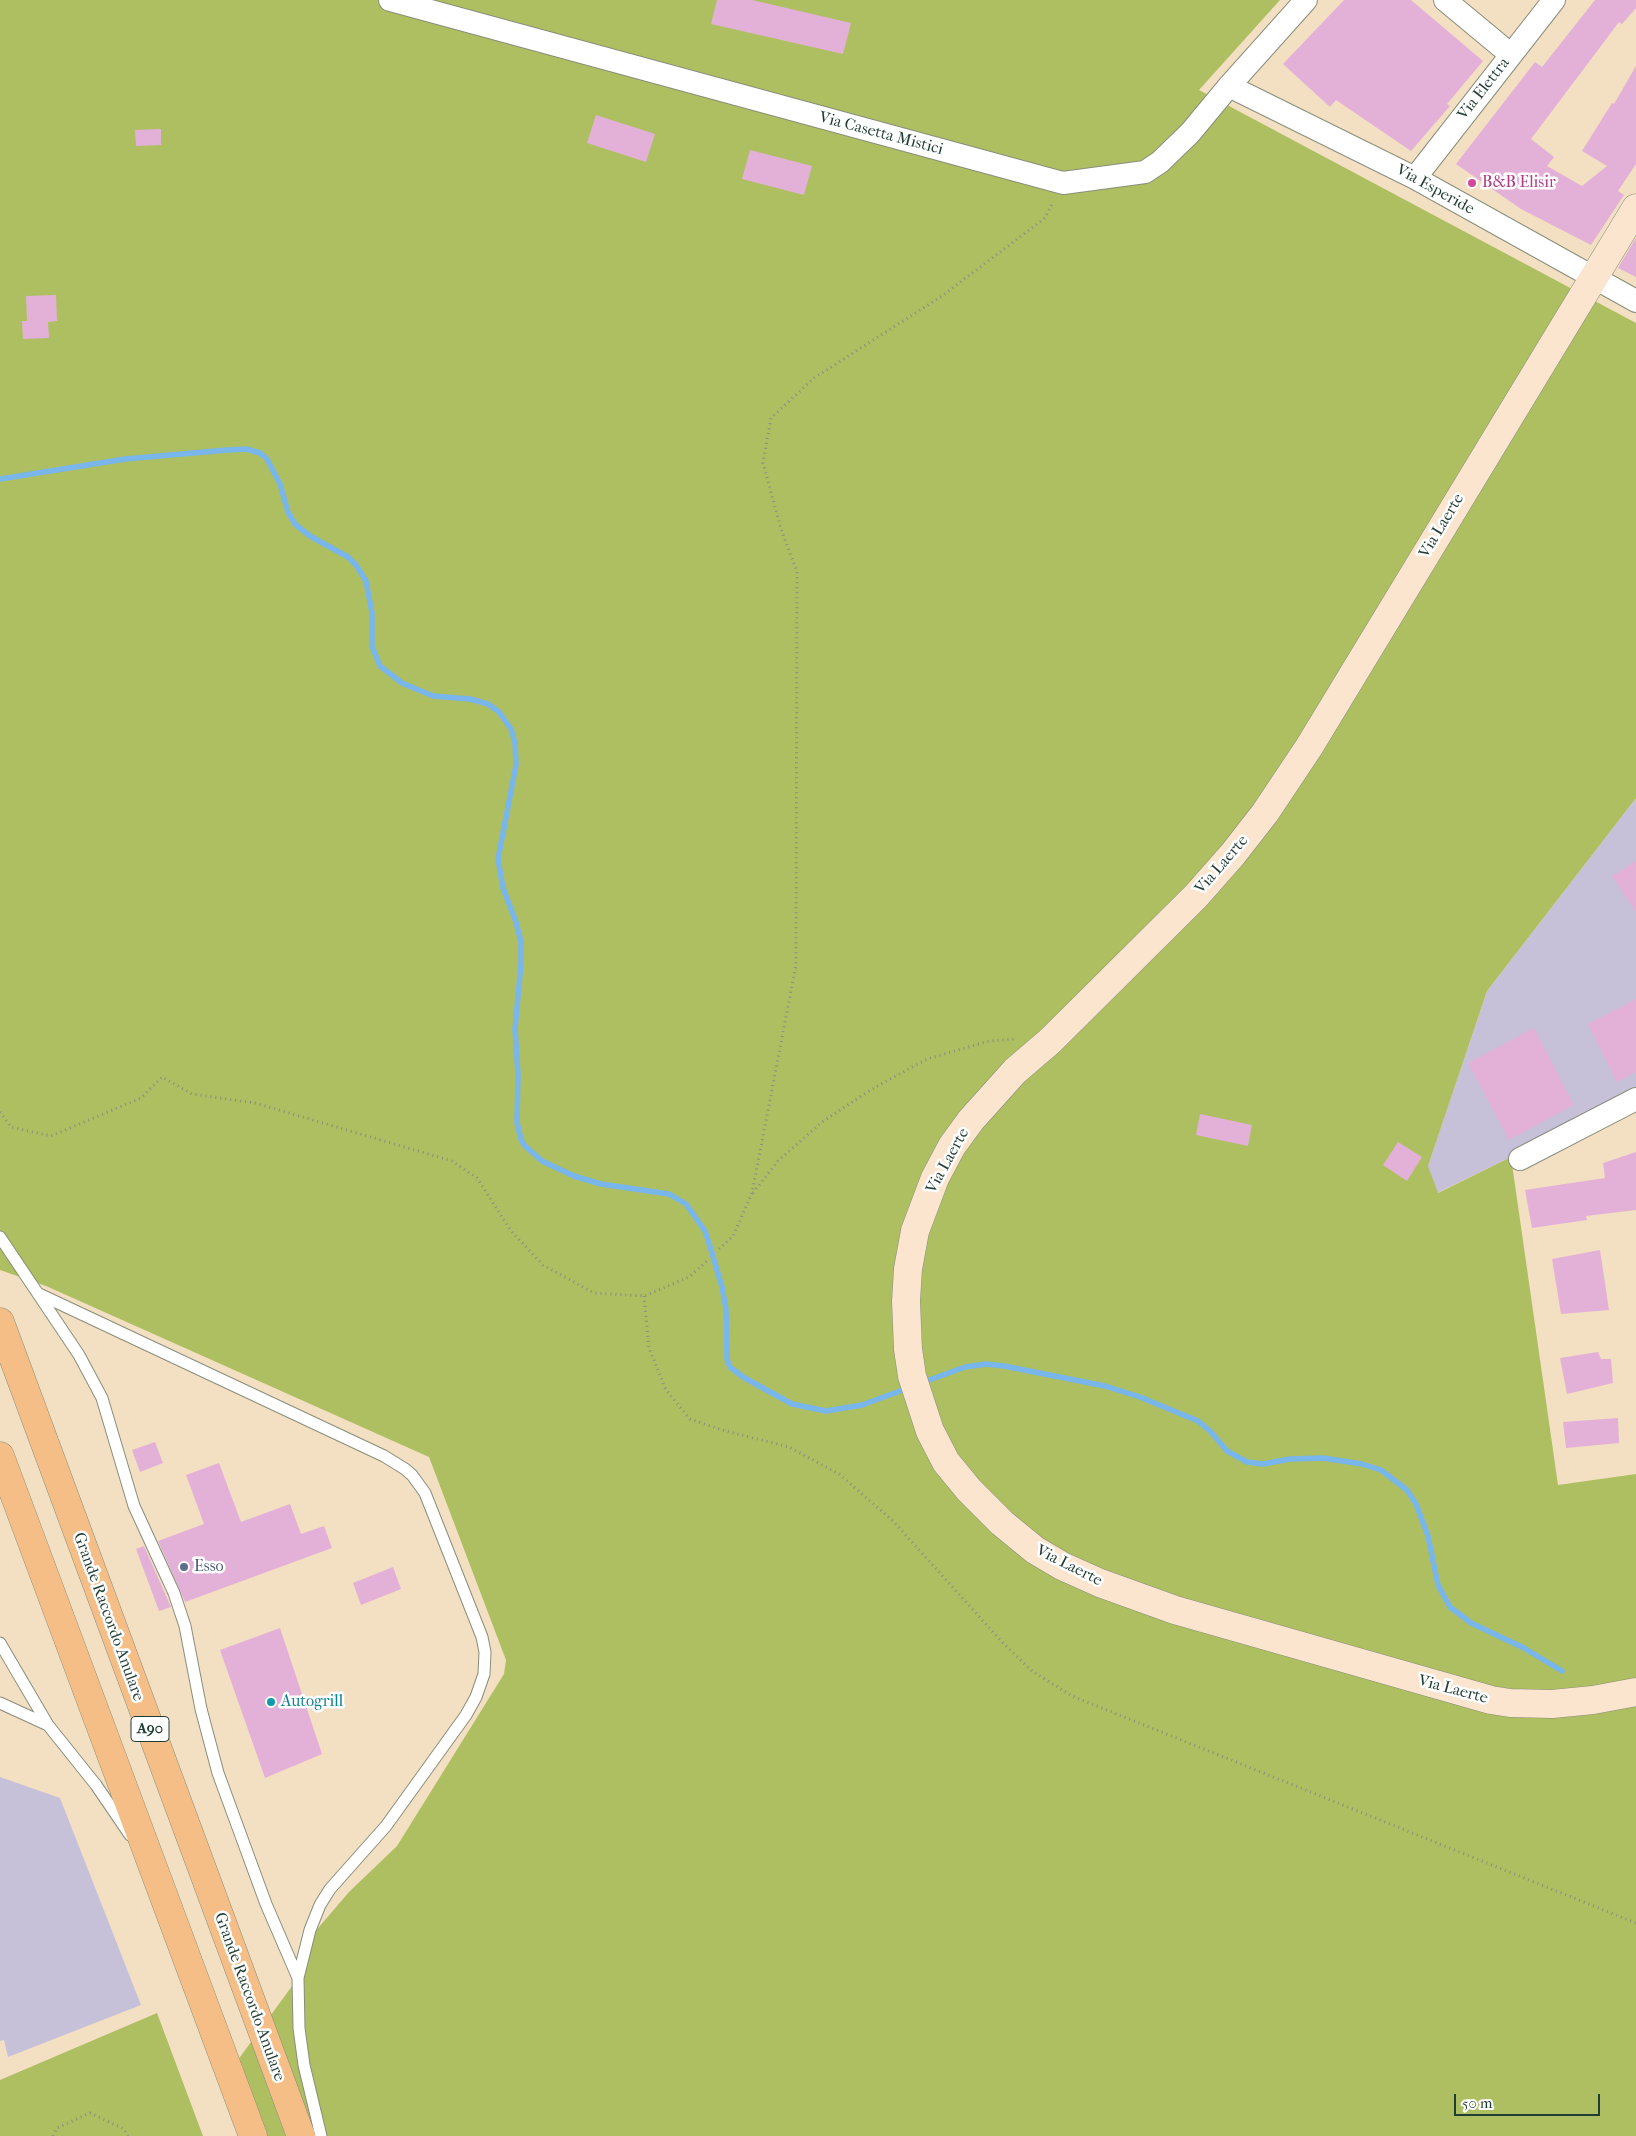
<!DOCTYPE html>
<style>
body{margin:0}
#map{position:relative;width:1636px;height:2136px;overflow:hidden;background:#f3dfc2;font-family:"IM FELL French Canon",serif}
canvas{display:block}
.scale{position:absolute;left:1454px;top:2094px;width:146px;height:22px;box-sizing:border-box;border:2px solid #1f3d34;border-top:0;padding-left:6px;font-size:15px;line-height:18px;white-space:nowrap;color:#1f3d34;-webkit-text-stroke:4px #fff;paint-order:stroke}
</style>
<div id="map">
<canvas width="1636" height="2136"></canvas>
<div class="scale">50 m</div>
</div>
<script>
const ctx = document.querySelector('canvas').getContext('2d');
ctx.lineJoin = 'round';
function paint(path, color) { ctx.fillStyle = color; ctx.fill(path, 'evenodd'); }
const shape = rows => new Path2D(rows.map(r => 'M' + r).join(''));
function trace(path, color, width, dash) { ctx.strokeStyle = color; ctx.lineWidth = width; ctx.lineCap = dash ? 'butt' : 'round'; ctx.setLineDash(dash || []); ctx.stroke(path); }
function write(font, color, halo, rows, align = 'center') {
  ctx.font = font + ' "IM FELL French Canon",serif'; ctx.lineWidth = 5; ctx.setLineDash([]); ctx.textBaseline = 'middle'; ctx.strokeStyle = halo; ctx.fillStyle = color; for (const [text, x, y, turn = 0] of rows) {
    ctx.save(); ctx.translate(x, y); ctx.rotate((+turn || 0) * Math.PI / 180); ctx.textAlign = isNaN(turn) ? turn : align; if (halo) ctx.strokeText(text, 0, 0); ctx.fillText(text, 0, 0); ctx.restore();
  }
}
const industrial = shape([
 [1636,798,1636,1087,1511,1157,1437,1193,1428,1166,1487,991],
 [0,1777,60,1798,141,2005,8,2057,4,2040,0,2041]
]);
const green = shape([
 [0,0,1280,0,1199,90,1636,323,1636,798,1487,991,1428,1166,1438,1193,1511,1157,1558,1485,1636,1474,1636,2136,253,2136,229,2072,298,1978,307,1941,349,1892,397,1846,504,1674,506,1660,429,1457,46,1286,0,1270],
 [157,2013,203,2136,0,2136,0,2080]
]);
const stream = shape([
 [0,479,125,459,227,450,246,449,260,453,267,459,280,484,288,512,295,524,310,536,348,557,356,565,366,581,372,613,372,646,380,666,402,683,433,696,470,699,488,704,499,712,511,729,515,743,516,765,498,859,503,888,516,922,521,942,521,964,515,1029,518,1074,517,1123,521,1139,524,1145,542,1161,574,1176,601,1184,669,1194,686,1204,705,1231,712,1253,722,1287,726,1309,727,1359,730,1367,743,1377,792,1404,826,1411,862,1405,908,1388],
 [921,1383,965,1367,986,1364,1004,1366,1105,1386,1140,1397,1198,1421,1210,1431,1227,1451,1247,1462,1263,1464,1290,1459,1323,1458,1362,1464,1381,1470,1407,1490,1416,1504,1428,1536,1438,1585,1450,1607,1471,1623,1524,1648,1562,1671]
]);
const building = shape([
 [717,0,752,0,851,23,843,54,711,24],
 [1344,0,1411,0,1483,61,1447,104,1450,106,1411,151,1336,100,1330,107,1283,64],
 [1595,0,1636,0,1636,8,1622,24,1619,22,1531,139,1554,157,1547,166,1582,186,1607,166,1582,151,1612,103,1614,104,1636,66,1636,164,1618,191,1624,195,1591,245,1521,209,1456,164,1535,62,1542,67],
 [596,115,655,134,646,162,587,143],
 [161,129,161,145,136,146,135,130],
 [750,150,812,166,804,195,742,179],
 [1636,238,1636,277,1618,268],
 [56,295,57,321,48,322,49,338,23,339,22,321,27,321,26,296],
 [1636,861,1636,912,1612,876],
 [1636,999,1636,1072,1617,1082,1588,1024],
 [1534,1028,1574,1105,1509,1140,1468,1063],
 [1200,1114,1252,1125,1248,1146,1196,1135],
 [1398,1142,1422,1157,1407,1181,1383,1165],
 [1636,1152,1636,1210,1586,1216,1587,1220,1532,1228,1525,1190,1605,1178,1603,1163],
 [1600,1250,1609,1310,1561,1314,1552,1259],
 [1598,1352,1601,1359,1611,1359,1613,1383,1567,1394,1560,1358],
 [1618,1418,1619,1443,1566,1448,1563,1422],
 [155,1442,163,1463,140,1472,132,1450],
 [219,1463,241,1522,290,1504,301,1534,324,1526,332,1548,185,1602,158,1541,204,1524,186,1475],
 [144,1546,171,1607,159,1611,136,1549],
 [393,1567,401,1589,361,1605,353,1583],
 [280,1628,322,1754,265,1778,220,1650]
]);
const path = shape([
 [0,1112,11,1127,51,1136,141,1098,162,1077,192,1094,255,1103,452,1161,477,1178,511,1231,543,1265,594,1293,644,1296,689,1277,707,1261],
 [753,1193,778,1161,822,1122,872,1089,927,1059,989,1041,1016,1039],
 [719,1249,733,1236,752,1193,796,965,797,572,781,529,763,463,771,418,814,378,942,296,1045,218,1053,202],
 [644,1296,649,1348,666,1390,690,1419,722,1430,789,1447,839,1474,893,1521,1002,1642,1032,1671,1072,1696,1636,1923],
 [53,2136,57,2128,90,2113,124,2129,128,2136]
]);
const lane = shape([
 [0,1237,79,1355,102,1398,134,1506,174,1593,185,1626,201,1709,218,1773,266,1904,298,1978],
 [39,1294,384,1456,405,1469,412,1475,425,1493,482,1637,485,1652,484,1674,476,1697,466,1715,386,1826,330,1889,320,1905,310,1930,298,1978,299,2028,304,2065,321,2136],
 [0,1643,48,1725,96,1785,130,1835],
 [0,1703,48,1725]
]);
const street = shape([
 [390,0,1063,183,1145,172,1160,162,1190,133,1229,86,1306,0],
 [1445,0,1510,54],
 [1229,86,1415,178,1636,301],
 [1415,178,1554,0],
 [1520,1159,1636,1099]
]);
const secondary = shape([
 [1636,208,1309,747,1265,813,1233,854,1196,896,1050,1041,1015,1071,971,1120,952,1146,935,1178,915,1231,908,1269,906,1301,908,1349,912,1376,930,1431,946,1462,969,1490,1002,1523,1035,1550,1062,1566,1100,1583,1175,1610,1491,1700,1510,1703,1552,1704,1593,1700,1636,1692]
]);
const highway = shape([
 [0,1322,301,2136],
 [0,1456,253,2136]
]);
const markers = [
 [1472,183,5,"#d1479c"],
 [184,1567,5,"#5c6f8a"],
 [271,1702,5,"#0f9aa8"]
];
const shields = [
 [150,1729,38]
];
const shieldNames = [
 ["A90",150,1729]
];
const streetNames = [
 ["Via Elettra",1484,89,-52],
 ["Via Casetta Mistici",881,134,15],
 ["Via Esperide",1435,190,29],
 ["Via Laerte",1442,526,-59],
 ["Via Laerte",1222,865,-49],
 ["Via Laerte",948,1161,-61],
 ["Via Laerte",1069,1566,27],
 ["Grande Raccordo Anulare",108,1617,70],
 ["Via Laerte",1453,1690,15],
 ["Grande Raccordo Anulare",249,1997,70]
];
const hotelNames = [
 ["B&B Elisir",1482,183]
];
const serviceNames = [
 ["Esso",194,1567]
];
const cultureNames = [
 ["Autogrill",281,1702]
];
paint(industrial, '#c7c0d9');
paint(green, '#aebf62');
trace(stream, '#78b6eb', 5.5);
paint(building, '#e3b1d7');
trace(lane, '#898e7b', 13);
trace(street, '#898e7b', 24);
trace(secondary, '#898e7b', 29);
trace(highway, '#898e7b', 29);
trace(path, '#898e7b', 3, [1, 4]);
trace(lane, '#fff', 11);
trace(street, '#fff', 22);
trace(secondary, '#fbe5cf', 28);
trace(highway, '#f6be87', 28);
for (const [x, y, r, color] of markers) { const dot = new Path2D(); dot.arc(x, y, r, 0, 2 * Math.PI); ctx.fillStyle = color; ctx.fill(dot); trace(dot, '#fff', 2); }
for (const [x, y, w] of shields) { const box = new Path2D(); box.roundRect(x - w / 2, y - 12.5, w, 25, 4); ctx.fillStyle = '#fff'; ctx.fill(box); trace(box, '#1f3d34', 1); }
write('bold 15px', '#1f3d34', null, shieldNames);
write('16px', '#1f3d34', '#fff', streetNames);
write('16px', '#b23c85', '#fff', hotelNames, 'left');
write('16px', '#4e5e75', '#fff', serviceNames, 'left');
write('16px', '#0d838f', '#fff', cultureNames, 'left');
</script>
